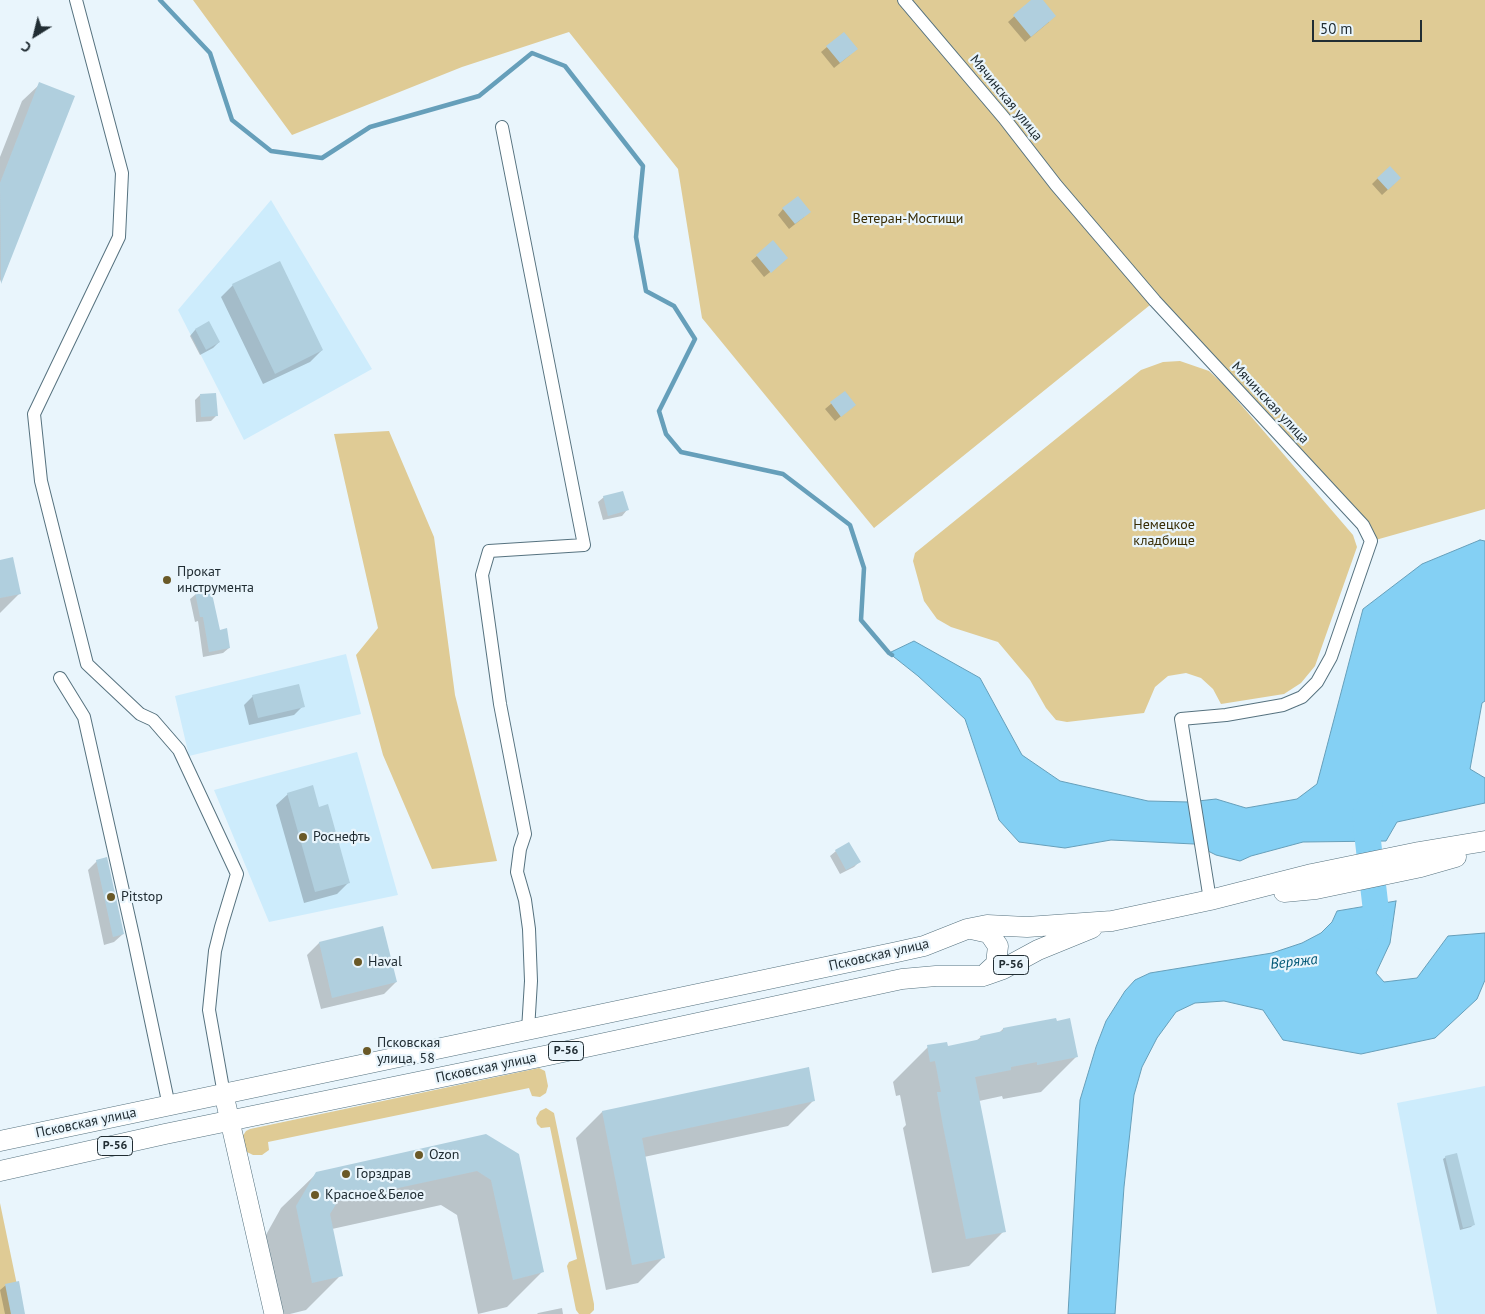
<!DOCTYPE html>
<meta charset="utf-8">
<style>
body{margin:0}
#map{position:relative;width:1485px;height:1314px;overflow:hidden;background:#e9f5fc;font-family:"PT Sans",sans-serif}
canvas{display:block}
.north{position:absolute;left:10px;top:10px;width:50px;height:50px;-webkit-text-stroke:4px #e9f5fc;paint-order:stroke;rotate:216deg;font-size:14px;font-weight:700;line-height:20px;text-align:center;color:#212d33}
.north::after{content:'';display:block;margin:auto;width:18px;height:22px;background:#212d33;clip-path:polygon(50% 0,100% 100%,50% 72%,0 100%)}
.scale{position:absolute;left:1312px;top:20px;width:110px;height:22px;box-sizing:border-box;border:2px solid #212d33;border-top:0;padding-left:6px;font-size:15px;line-height:18px;white-space:nowrap;color:#212d33;-webkit-text-stroke:4px #e9f5fc;paint-order:stroke}
</style>
<div id="map">
<canvas width="1485" height="1314"></canvas>
<div class="north">С</div>
<div class="scale">50 m</div>
</div>
<script>
const ctx = document.querySelector('canvas').getContext('2d');
ctx.lineJoin = 'round';
function paint(path, color) { ctx.fillStyle = color; ctx.fill(path, 'evenodd'); }
const shape = rows => new Path2D(rows.map(r => 'M' + r).join(''));
function trace(path, color, width, dash) { ctx.strokeStyle = color; ctx.lineWidth = width; ctx.lineCap = dash ? 'butt' : 'round'; ctx.setLineDash(dash || []); ctx.stroke(path); }
function write(font, color, halo, rows, align = 'center') {
  ctx.font = font + ' "PT Sans",sans-serif'; ctx.lineWidth = 4.5; ctx.setLineDash([]); ctx.textBaseline = 'middle'; ctx.strokeStyle = halo; ctx.fillStyle = color; for (const [text, x, y, turn = 0] of rows) {
    ctx.save(); ctx.translate(x, y); ctx.rotate((+turn || 0) * Math.PI / 180); ctx.textAlign = isNaN(turn) ? turn : align; if (halo) ctx.strokeText(text, 0, 0); ctx.fillText(text, 0, 0); ctx.restore();
  }
}
const built = shape([
 [271,200,372,369,244,440,178,310],
 [346,654,361,714,189,756,175,696],
 [357,752,398,895,269,922,214,790],
 [1485,1086,1485,1314,1437,1314,1397,1103]
]);
const green = shape([
 [193,0,1485,0,1485,509,1372,541,1155,301,874,528,702,318,678,169,569,32,462,67,292,135],
 [1180,361,1209,371,1224,385,1353,535,1357,547,1315,666,1301,683,1284,694,1221,704,1213,689,1201,678,1186,673,1168,676,1155,687,1144,713,1067,722,1056,720,1046,708,1030,680,998,642,951,627,937,619,924,601,913,561,915,553,1141,370,1163,362],
 [389,431,434,537,455,695,497,861,432,869,383,755,356,655,378,628,334,434],
 [539,1068,545,1071,548,1086,546,1093,540,1097,532,1096,529,1088,268,1142,269,1150,262,1155,253,1155,247,1152,242,1137,246,1131,250,1129],
 [546,1108,554,1113,594,1304,594,1310,590,1314,579,1314,576,1310,567,1266,569,1262,577,1259,550,1127,541,1128,537,1124,536,1118,540,1111],
 [0,1203,23,1314,0,1314]
]);
const water = shape([
 [1480,540,1485,541,1485,701,1482,703,1470,769,1485,778,1485,803,1397,822,1386,841,1303,842,1251,856,1240,861,1216,855,1194,844,1111,840,1065,848,1019,842,999,820,965,719,918,676,889,653,914,641,980,678,1022,755,1060,781,1148,801,1189,802,1216,799,1246,808,1297,799,1317,784,1363,609,1422,564,1480,540],
 [1396,901,1390,943,1376,973,1384,982,1417,978,1448,936,1485,933,1485,980,1477,999,1435,1038,1361,1054,1283,1040,1263,1010,1224,1001,1195,1003,1176,1012,1157,1038,1142,1067,1134,1095,1124,1187,1115,1314,1068,1314,1080,1100,1096,1047,1106,1021,1125,991,1135,980,1150,973,1272,953,1302,943,1321,933,1332,922,1337,911,1396,901]
]);
const shadow = shape([
 [1033,0,1041,0,1049,22,1025,42,1008,22],
 [827,47,850,55,834,68,821,52],
 [40,84,73,97,0,282,0,157,22,101],
 [1378,178,1394,184,1382,195,1372,184],
 [783,209,804,217,789,229,778,215],
 [757,256,781,263,764,277,751,261],
 [233,285,322,350,310,362,263,384,221,297],
 [208,323,219,342,213,348,200,355,190,336,195,330],
 [845,392,855,405,835,421,825,409],
 [200,395,216,416,211,421,196,422,195,400],
 [604,497,627,510,622,516,603,520,598,502],
 [0,561,19,594,0,613],
 [196,594,229,648,223,653,203,657,198,621,195,622,190,599],
 [253,696,303,706,294,715,249,725,244,705],
 [288,794,318,808,349,882,337,894,304,903,276,805],
 [836,851,859,862,854,867,840,874,830,856],
 [97,861,123,934,114,942,104,945,88,870],
 [383,928,396,982,384,994,321,1009,307,955,319,943],
 [1003,1029,1076,1057,1041,1092,1003,1099,1002,1096,979,1101,1004,1231,969,1266,932,1273,903,1128,906,1125,900,1095,896,1096,893,1082,928,1047,947,1047,976,1041,981,1037,999,1033],
 [814,1100,788,1126,644,1157,664,1257,638,1283,606,1290,576,1138,602,1112],
 [486,1136,542,1272,507,1307,478,1314,457,1215,441,1205,332,1229,341,1275,306,1310,290,1314,277,1314,262,1242,281,1208,317,1173],
 [1446,1157,1473,1225,1471,1227,1460,1230,1443,1159],
 [6,1285,23,1314,5,1314,0,1290],
 [562,1308,563,1314,537,1314,538,1313]
]);
const stream = shape([
 [160,0,210,53,232,120,271,151,322,158,370,127,479,96,532,53,565,66,643,166,636,237,646,291,674,306,695,339,659,411,666,434,681,452,783,474,850,525,864,568,861,620,889,653,892,655]
]);
const river = shape([
 [1364,937,1376,911,1365,815,1370,806]
]);
const building = shape([
 [1031,0,1043,0,1056,16,1031,37,1013,15],
 [844,32,858,49,840,63,826,46],
 [39,82,75,96,1,284,0,183],
 [1390,166,1401,178,1388,190,1377,178],
 [798,196,811,212,795,224,782,208],
 [773,240,788,258,771,273,756,255],
 [280,261,323,350,275,374,232,284],
 [209,321,220,342,206,350,195,329],
 [845,391,856,405,841,417,830,402],
 [216,393,218,416,201,417,200,394],
 [623,491,629,510,608,516,603,496],
 [13,557,21,594,0,598,0,560],
 [211,589,220,630,227,628,230,648,209,652,203,617,200,617,195,592],
 [299,684,305,707,258,718,252,695],
 [313,785,319,807,328,804,350,883,315,892,287,793],
 [849,842,861,862,846,870,835,850],
 [107,857,124,934,113,937,96,860],
 [383,926,397,982,332,998,319,942],
 [1056,1018,1057,1021,1070,1018,1078,1057,1037,1065,1037,1062,1011,1067,1011,1070,975,1077,1006,1232,966,1239,943,1126,937,1092,941,1092,935,1061,930,1062,927,1045,947,1042,948,1046,981,1039,980,1036,1003,1031,1003,1028],
 [809,1067,815,1101,642,1138,665,1258,632,1265,602,1111],
 [486,1134,519,1154,544,1272,513,1280,491,1180,477,1171,338,1201,330,1214,343,1276,312,1283,296,1206,316,1172],
 [1457,1153,1475,1225,1463,1228,1445,1156],
 [19,1281,25,1314,11,1314,5,1284]
]);
const street = shape([
 [76,0,122,173,119,237,34,414,41,481,87,664,140,714,153,720,179,750,237,874,221,927,215,951,209,1010,225,1100],
 [904,0,1004,118,1056,185,1155,301,1363,525,1371,541,1331,657,1317,682,1302,697,1283,705,1226,715,1181,719,1210,900],
 [502,127,584,545,489,551,482,575,500,704,525,834,520,849,517,872,525,900,529,929,531,981,528,1030],
 [60,678,84,717,134,940,169,1106]
]);
const secondary = shape([
 [224,1095,274,1314]
]);
const primary = shape([
 [1284,892,1316,889,1421,867,1456,857],
 [971,929,989,933,998,946,996,964,983,976],
 [0,1141,897,952,924,946,967,929,987,925,1027,927,1112,921,1210,900,1312,874,1419,852,1485,841],
 [0,1171,165,1134,549,1055,902,979,936,976,983,976,1003,969,1038,950,1092,928]
]);
const markers = [
 [167,580,5,"#6a5927"],
 [303,837,5,"#6a5927"],
 [111,897,5,"#6a5927"],
 [358,962,5,"#6a5927"],
 [367,1051,5,"#6a5927"],
 [419,1155,5,"#6a5927"],
 [346,1174,5,"#6a5927"],
 [315,1195,5,"#6a5927"]
];
const shields = [
 [1011,965,35],
 [566,1051,35],
 [115,1146,35]
];
const shieldNames = [
 ["Р-56",1011,965],
 ["Р-56",566,1051],
 ["Р-56",115,1146]
];
const streetNames = [
 ["Мячинская улица",1006,98,51],
 ["Мячинская улица",1270,403,47],
 ["Псковская улица",879,955,-13],
 ["Псковская улица",486,1068,-12],
 ["Псковская улица",86,1123,-12]
];
const parkNames = [
 ["Ветеран-Мостищи",908,219],
 ["Немецкое",1164,525],
 ["кладбище",1164,541]
];
const poiNames = [
 ["Прокат",177,572],
 ["инструмента",177,588],
 ["Роснефть",313,837],
 ["Pitstop",121,897],
 ["Haval",368,962],
 ["Псковская",377,1043],
 ["улица, 58",377,1059],
 ["Ozon",429,1155],
 ["Горздрав",356,1174],
 ["Красное&Белое",325,1195]
];
const waterNames = [
 ["Веряжа",1294,962,-6]
];
paint(built, '#cdecfc');
paint(green, '#dfcb95');
paint(water, '#84d0f4');
trace(water, '#669fba', 1);
paint(shadow, '#0003');
trace(stream, '#669fba', 4.5);
trace(river, '#84d0f4', 26);
paint(building, '#b0cfde');
trace(street, '#56727f', 14);
trace(secondary, '#56727f', 20);
trace(primary, '#56727f', 21);
trace(street, '#fff', 12);
trace(secondary, '#fff', 19);
trace(primary, '#fff', 20);
for (const [x, y, r, color] of markers) { const dot = new Path2D(); dot.arc(x, y, r, 0, 2 * Math.PI); ctx.fillStyle = color; ctx.fill(dot); trace(dot, '#e9f5fc', 2); }
for (const [x, y, w] of shields) { const box = new Path2D(); box.roundRect(x - w / 2, y - 9.5, w, 19, 4); ctx.fillStyle = '#e9f5fc'; ctx.fill(box); trace(box, '#212d33', 1); }
write('bold 12px', '#212d33', null, shieldNames);
write('14px', '#212d33', '#e9f5fc', streetNames);
write('14px', '#382c04', '#e9f5fc', parkNames);
write('14px', '#212d33', '#e9f5fc', poiNames, 'left');
write('italic 15px', '#005775', '#e9f5fc', waterNames);
</script>
